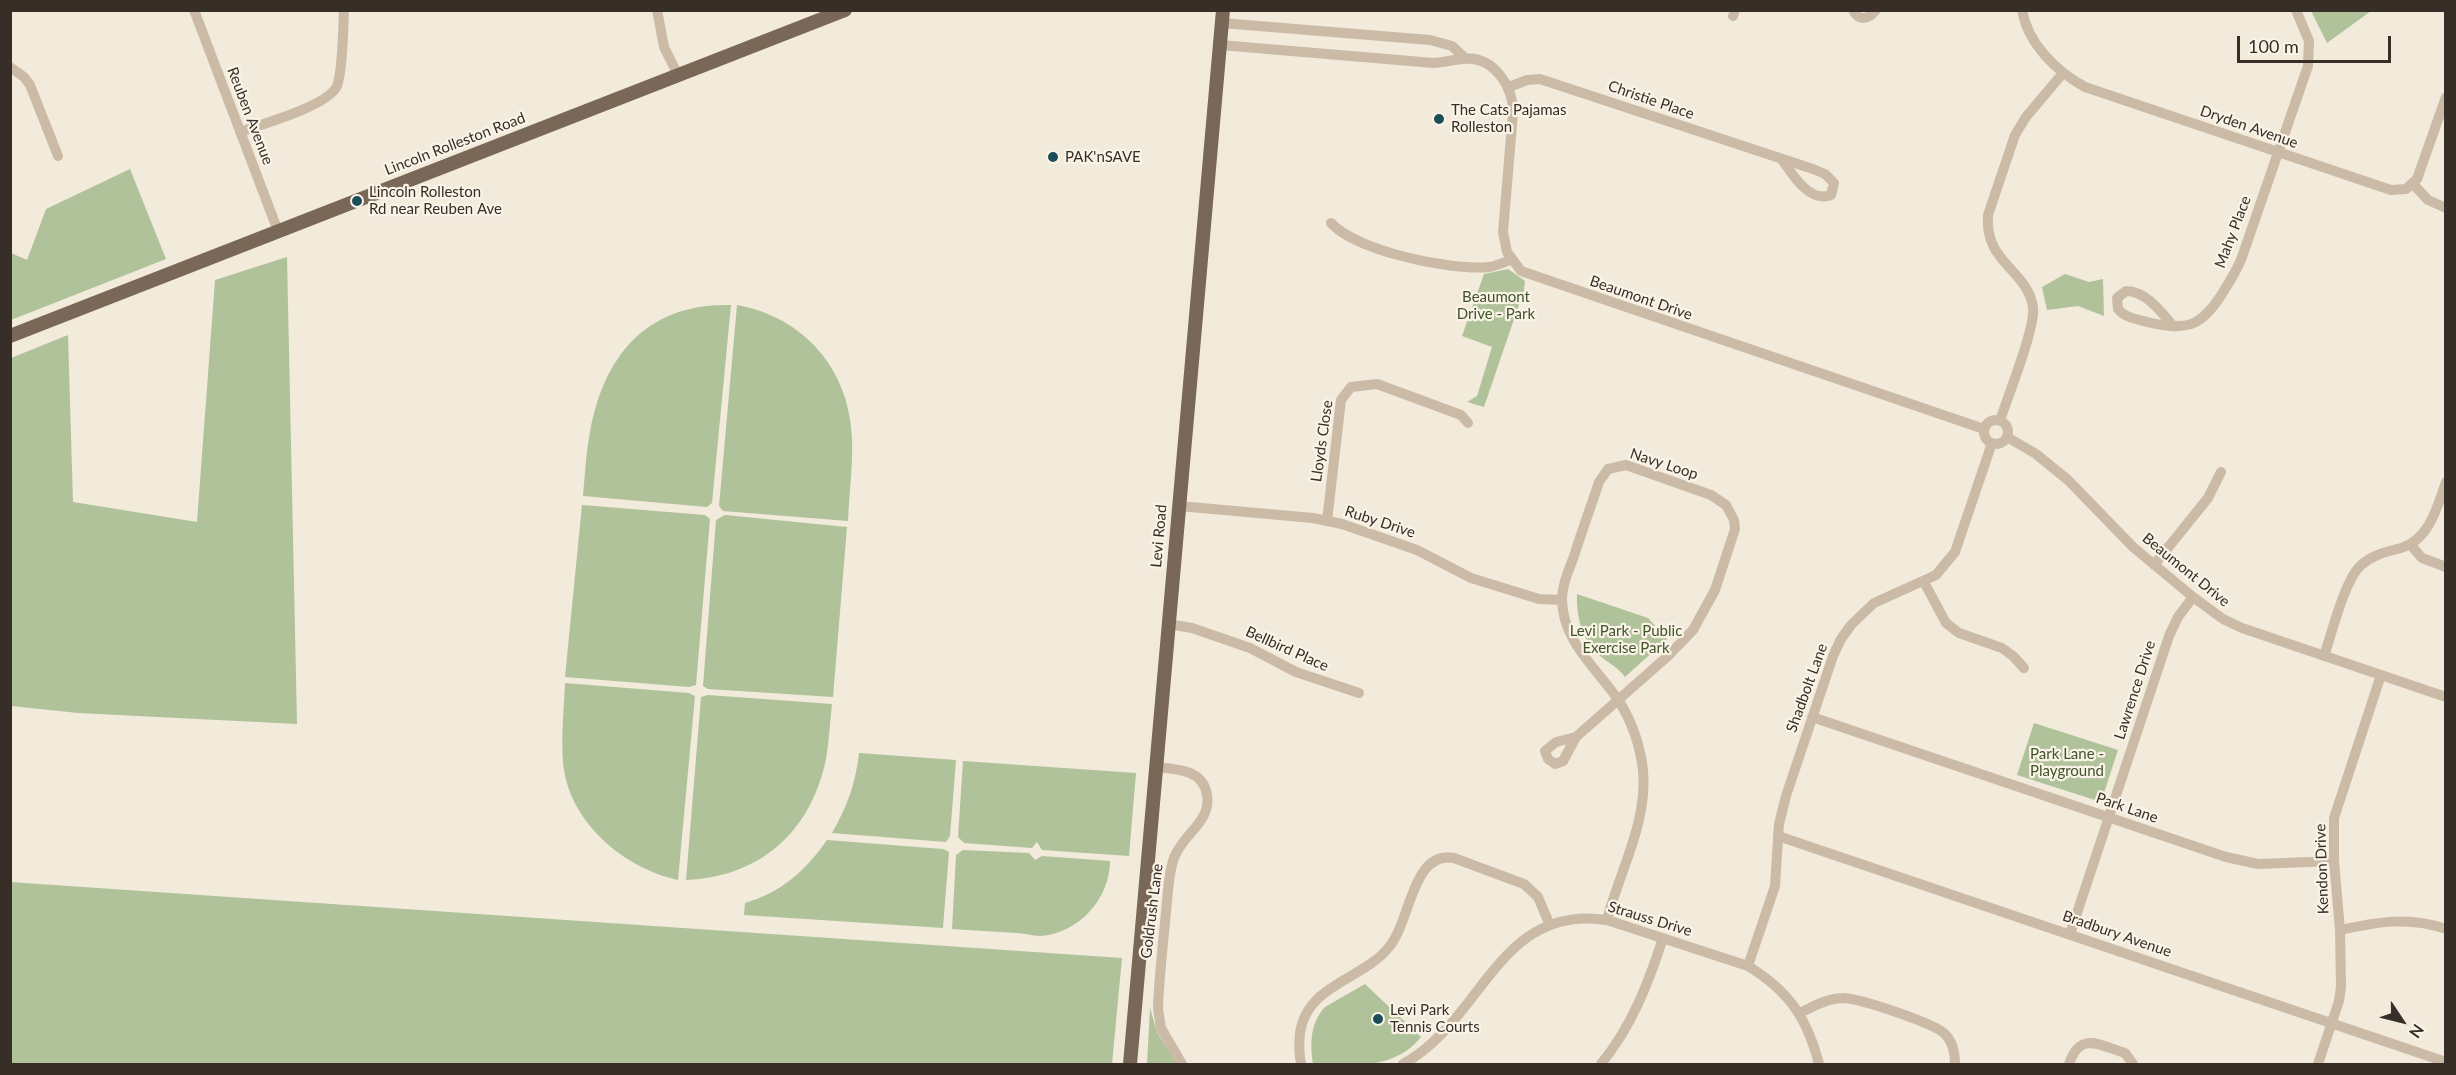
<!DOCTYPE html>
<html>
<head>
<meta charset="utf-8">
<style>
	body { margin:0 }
	#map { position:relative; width:2456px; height:1075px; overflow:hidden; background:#f2eadb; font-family:Lato,sans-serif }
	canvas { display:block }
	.frame { position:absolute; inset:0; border:12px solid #372e27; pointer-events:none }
	.north { position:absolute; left:2372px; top:991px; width:60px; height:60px; -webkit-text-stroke:4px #faf3e7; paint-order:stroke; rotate:125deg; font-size:16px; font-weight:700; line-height:24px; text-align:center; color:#372e27 }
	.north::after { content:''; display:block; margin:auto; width:21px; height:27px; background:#372e27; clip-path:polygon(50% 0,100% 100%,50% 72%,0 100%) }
	.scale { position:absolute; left:2237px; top:36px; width:154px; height:27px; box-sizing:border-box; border:3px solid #372e27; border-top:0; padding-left:8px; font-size:18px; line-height:21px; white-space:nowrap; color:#372e27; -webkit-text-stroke:4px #faf3e7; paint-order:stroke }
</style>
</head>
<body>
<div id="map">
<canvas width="2456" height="1075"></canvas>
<div class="frame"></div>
<div class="north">N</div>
<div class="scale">100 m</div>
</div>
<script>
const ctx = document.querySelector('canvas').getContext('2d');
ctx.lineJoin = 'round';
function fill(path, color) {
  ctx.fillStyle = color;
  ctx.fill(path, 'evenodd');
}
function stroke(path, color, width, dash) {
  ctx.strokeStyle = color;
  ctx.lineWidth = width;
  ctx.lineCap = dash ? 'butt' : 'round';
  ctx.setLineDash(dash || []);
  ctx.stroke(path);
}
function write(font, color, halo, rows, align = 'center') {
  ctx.font = font + ' Lato,sans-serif';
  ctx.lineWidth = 4.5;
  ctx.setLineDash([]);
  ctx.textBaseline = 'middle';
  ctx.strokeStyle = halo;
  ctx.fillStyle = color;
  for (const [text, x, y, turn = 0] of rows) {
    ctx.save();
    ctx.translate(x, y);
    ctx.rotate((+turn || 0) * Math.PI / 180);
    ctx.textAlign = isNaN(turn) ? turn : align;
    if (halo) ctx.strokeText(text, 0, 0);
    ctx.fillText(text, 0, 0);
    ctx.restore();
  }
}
fill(new Path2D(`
	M2311,11h60l-44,32z
	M130,169l36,90 -155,61v-67l16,7 19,-51z
	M287,257l10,467 -219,-11 -67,-7v-348l57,-23 5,167 124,20 18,-242z
	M1508,269l17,12 -1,9 -40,117 -17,-5 10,-6 15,-49 -30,-11 22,-62z
	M2065,274l24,8 14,-3 1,37 -26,-10 -31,4 -5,-23z
	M731,305l-19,198 -5,4 -124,-11c2,-21 3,-43 7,-64 14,-77 57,-129 141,-127z
	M737,305c67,12 113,65 115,134 1,27 -3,55 -4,82l-125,-10 -4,-5z
	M582,505l123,10 5,4 -14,166 -7,2 -124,-10z
	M725,515l122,12 -14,170 -125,-8 -5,-3 13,-166z
	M1577,594l71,24 19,21 -42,38c-7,-10 -17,-14 -26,-22 -17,-15 -23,-39 -22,-61z
	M565,683l124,10 6,3 -17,184c-54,-12 -110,-58 -115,-118 -2,-26 1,-53 2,-79z
	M708,695l124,9c-2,18 -3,37 -6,55 -15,73 -66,118 -140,121l15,-183z
	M2034,723l84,27 -17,52 -84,-27z
	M859,753l97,7 -6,76 -4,6 -114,-9c15,-26 24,-51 27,-80z
	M963,761l173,12 -7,83 -87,-6 -5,-8 -5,6 -68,-5 -6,-6z
	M827,840l116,9 6,3 -6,76 -199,-13 1,-12c37,-11 60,-32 82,-63z
	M963,850l66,3 6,7 7,-4 68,5c0,38 -32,73 -70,75 -7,0 -16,-3 -23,-3 -22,-1 -44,-3 -65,-4l4,-74z
	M10,882l1112,76 -10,106h-1101z
	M1365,984l56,53c-27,34 -70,28 -108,27 -3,-20 -3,-41 12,-57z
	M1150,1008l7,24 20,32h-30z`), '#b0c29a');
stroke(new Path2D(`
	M194,10l84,221
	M657,10l7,37 14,28
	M1853,10c6,12 16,9 23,0
	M2022,10c6,34 34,61 63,77l306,103 15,-1 11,-10 29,-82
	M1733,16l2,-6
	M1222,23l208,17 22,6 13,12
	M1220,45l214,18c10,-1 19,-3 29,-4 30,-4 51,28 50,54l-10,119 4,20 14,19 463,158
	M10,67l14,10 6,8 28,71
	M1509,87l18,-7 13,-1 273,90 12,5 9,9 -3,12c-21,8 -38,-19 -48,-34
	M240,132c22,-8 88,-26 97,-46 6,-16 6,-57 7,-76
	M2413,184l15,16 18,8
	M1331,223c26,28 120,48 158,44 7,-1 14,-4 21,-7
	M2173,326c-12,-14 -27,-35 -47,-35l-9,7 1,11c7,9 19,10 29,13 39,9 53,6 75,-28 7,-12 15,-23 20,-37l66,-191 1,-25 -13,-31
	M1984 432a12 12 0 1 1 24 0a12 12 0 1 1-24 0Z
	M2000,421c7,-23 36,-94 33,-114 -6,-38 -49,-44 -45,-92l27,-80 11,-18 37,-44
	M2007,437l29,17 32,26 65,67 60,50 30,22 19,9 204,69
	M1179,506l134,12 29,6 75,26 54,28 68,21 23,1
	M1327,521l14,-121 10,-13 26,-3 84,31 7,8
	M2410,544l12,14 24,9
	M2154,565l54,-67 13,-26
	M1924,582l22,41 13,10 43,15 11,8 11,12
	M1168,624l24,4 58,20 46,24 63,21
	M2324,656c8,-23 20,-74 36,-90 13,-12 26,-14 41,-18 29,-9 36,-41 45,-66
	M1812,717l414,140 32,7 76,-3
	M1576,737l-20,5 -11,9 3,8 7,5 8,-3 13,-24 92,-81 25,-26 22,-40 20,-61 -1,-9 -8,-15 -15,-10 -85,-30 -18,4 -9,13c-8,24 -17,49 -25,74 -5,14 -12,28 -12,44 1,43 35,68 57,101 13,21 21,44 24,69 5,52 -23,100 -36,150
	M1155,767c21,2 48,2 52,28 5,26 -25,40 -33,63 -6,17 -6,36 -8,54 -3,33 -7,65 -8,97l3,19 21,36
	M1778,836l668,226
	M2340,930c37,-8 69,-14 106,-1
	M2070,934l99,-298 9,-19 15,-20
	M1748,966l27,-80 4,-62 7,-28 47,-140 8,-17 10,-14 23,-22 62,-28 19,-23 37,-109
	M1800,1013c14,-7 28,-15 44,-15 17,1 90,25 101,36 8,8 10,19 10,30
	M1301,1064c-2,-10 -2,-21 -1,-31 7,-49 63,-53 89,-86 22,-26 23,-97 65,-89l70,26 14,13 11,26
	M1403,1064c80,-43 95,-161 204,-144l141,46c41,25 59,52 71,98
	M1601,1064c31,-38 47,-80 62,-126
	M2069,1064c11,-33 30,-19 56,-11l8,11
	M2318,1064l21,-63 2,-14 -1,-57 -6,-69v-43l47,-143`), '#cbbba6', 10);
stroke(new Path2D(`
	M10,336l835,-326
	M1130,1064l93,-1054`), '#796758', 14);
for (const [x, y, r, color] of [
	[1439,119,6,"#1c4e59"],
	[1053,157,6,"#1c4e59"],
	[357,201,6,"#1c4e59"],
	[1378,1019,6,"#1c4e59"]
]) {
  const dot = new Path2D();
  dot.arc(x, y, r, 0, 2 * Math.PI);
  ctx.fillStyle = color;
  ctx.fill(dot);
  stroke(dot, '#faf3e7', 2);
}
write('15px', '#372e27', '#faf3e7', [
	["Christie Place",1651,100,19],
	["Reuben Avenue",250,116,69],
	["Dryden Avenue",2249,127,19],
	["Lincoln Rolleston Road",455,144,-21],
	["Mahy Place",2233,232,-69],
	["Beaumont Drive",1641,298,19],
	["Lloyds Close",1322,441,-82],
	["Navy Loop",1664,464,18],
	["Ruby Drive",1380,522,18],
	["Levi Road",1159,536,-85],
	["Beaumont Drive",2186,570,39],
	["Bellbird Place",1287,649,24],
	["Shadbolt Lane",1807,688,-70],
	["Lawrence Drive",2135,690,-72],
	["Park Lane",2127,808,19],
	["Kendon Drive",2322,869,-92],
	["Goldrush Lane",1152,911,-83],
	["Strauss Drive",1650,919,17],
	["Bradbury Avenue",2117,934,19]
]);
write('15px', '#372e27', '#faf3e7', [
	["The Cats Pajamas",1451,110],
	["Rolleston",1451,127],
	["PAK'nSAVE",1065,157],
	["Lincoln Rolleston",369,192],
	["Rd near Reuben Ave",369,209],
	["Levi Park",1390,1010],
	["Tennis Courts",1390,1027]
], 'left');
write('15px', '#41552b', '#faf3e7', [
	["Beaumont",1496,297],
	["Drive - Park",1496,314],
	["Levi Park - Public",1626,631],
	["Exercise Park",1626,648],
	["Park Lane -",2067,754],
	["Playground",2067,771]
]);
</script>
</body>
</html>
